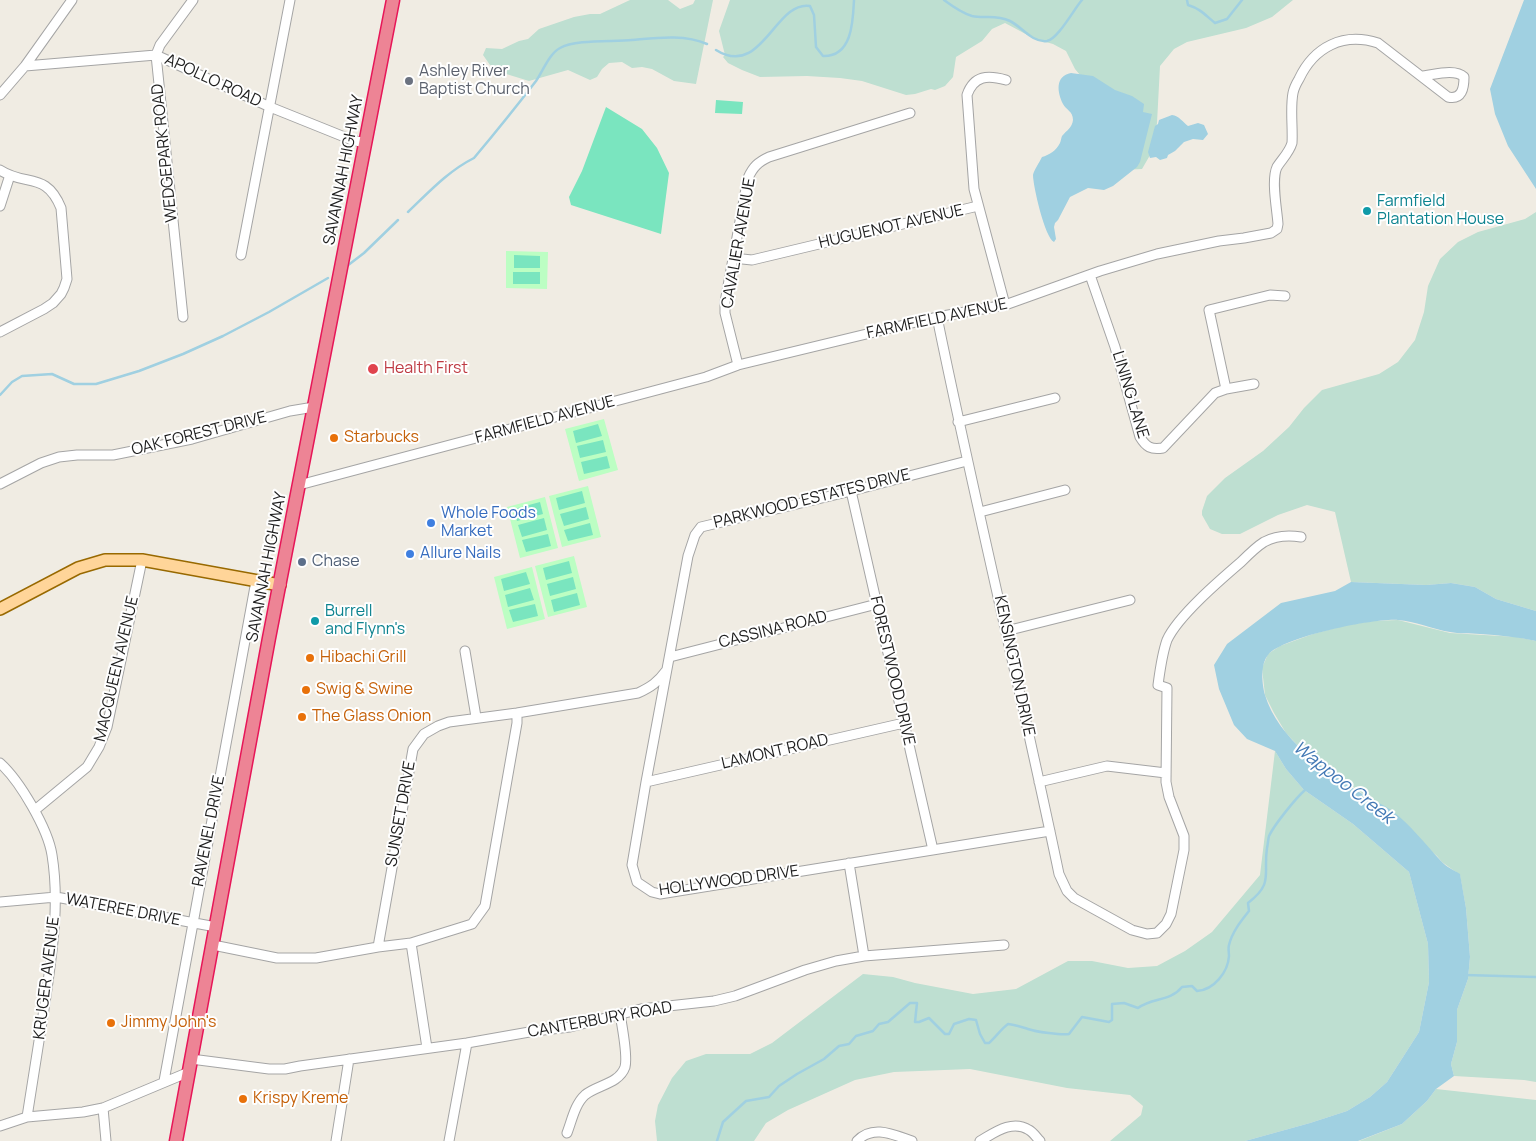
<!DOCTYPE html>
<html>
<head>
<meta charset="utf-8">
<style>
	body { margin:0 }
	canvas { display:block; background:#f0ece3 }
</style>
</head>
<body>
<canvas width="1536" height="1141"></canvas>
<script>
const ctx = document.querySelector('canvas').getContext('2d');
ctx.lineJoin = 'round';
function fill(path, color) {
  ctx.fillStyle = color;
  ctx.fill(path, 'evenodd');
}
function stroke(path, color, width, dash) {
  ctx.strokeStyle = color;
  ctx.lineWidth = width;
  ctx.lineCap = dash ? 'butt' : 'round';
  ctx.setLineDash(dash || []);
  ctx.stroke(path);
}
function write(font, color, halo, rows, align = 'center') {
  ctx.font = font + ' Manrope,sans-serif';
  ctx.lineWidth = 4;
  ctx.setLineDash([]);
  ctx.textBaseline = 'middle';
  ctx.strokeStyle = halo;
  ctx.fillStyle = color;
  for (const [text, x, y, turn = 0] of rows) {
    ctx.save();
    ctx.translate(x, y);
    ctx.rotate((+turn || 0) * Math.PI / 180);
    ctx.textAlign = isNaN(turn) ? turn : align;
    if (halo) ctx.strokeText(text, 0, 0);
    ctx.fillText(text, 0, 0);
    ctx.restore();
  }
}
fill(new Path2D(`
	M630,0h38l12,9 13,-5 2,-4h18l-17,84 -22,-3 -22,-12 -10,-2 -10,1 -10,-6 -13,1 -7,6 -5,8 -7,3 -22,-10 -39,11 -26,-8 -13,-8 -7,-10 3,-7 16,1 17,-8 9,-2 11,-10 35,-12 16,-3h10z
	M730,0h563l-21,17 -26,11 -59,14 -13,7 -14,17 -3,57 -4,27 -11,19 -21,1 -31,-83 -15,-18 -9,-18 -13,-7 -18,-5 -30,-16 -13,6 -10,12 -26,16 -3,20 -8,9 -10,4 -4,-1 -16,5 -9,1 -44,-14 -22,-3 -33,-2 -47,1 -18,-7 -14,-7 -5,-6 2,-2 -6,-24z
	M1536,212v399l-40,-12 -21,-12 -24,-4 -25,2 -75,-3 -16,-70 -28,-7 -29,10 -38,19h-18l-12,-5 -8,-14v-4l5,-15 18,-18 38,-27 26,-24 15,-19 18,-18 57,-16 19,-12 17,-22 9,-28 4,-26 12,-27 18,-17 20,-10 47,-13z
	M1398,620l52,13 67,4 19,4v441l-12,-2 -70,-4 -3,-12 6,-22v-32l11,-31 2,-22 -4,-49 -6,-33 -18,-13 -5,-6 -71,-60 -64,-46 -16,-17 -12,-20 -9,-18 -3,-27 6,-14 12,-8 33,-12 30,-8 28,-5z
	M1275,751l11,18 18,21 49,34 56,48 19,72 1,38 -10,50 -32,50 -17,15 -23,14 -37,12 -65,18h-135l31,-26 2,-9 -13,-11 -63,-7 -97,-19 -76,3 -39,8 -67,30 -22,13 -12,18h-97l-2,-20 3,-16 14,-27 14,-17 20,-7h44l22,-11 91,-69 30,3 22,6 58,11 43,-5 52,-28h24l36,7 29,-2 28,-15 27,-19 48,-57z
	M1436,1089l100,11v41h-177l43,-17 25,-23z`), '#bedfd1');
fill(new Path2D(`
	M506,251l42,1 -1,37 -41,-1z
	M604,419l14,51 -39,11 -14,-52z
	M588,486l13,51 -39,10 -13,-51z
	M545,497l13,51 -38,10 -13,-51z
	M574,556l13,51 -39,10 -13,-51z
	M532,567l13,52 -38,10 -13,-52z`), '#bcfec3');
fill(new Path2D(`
	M716,100l27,2 -1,12 -27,-1z
	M606,107l36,22 15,19 12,25 -8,61 -90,-29 -2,-8 13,-26z
	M514,255l26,1v12h-26z
	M513,272h27v12h-27z
	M598,424l4,12 -26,7 -3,-12z
	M603,440l3,12 -26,6 -3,-12z
	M607,456l3,12 -26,6 -3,-12z
	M582,491l3,12 -26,7 -3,-12z
	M540,502l3,12 -26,7 -3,-12z
	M586,507l3,12 -25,7 -4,-12z
	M544,518l3,12 -25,7 -4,-12z
	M590,523l3,12 -25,6 -4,-11z
	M548,534l3,12 -25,6 -4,-12z
	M569,561l3,12 -26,7 -3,-12z
	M526,572l4,12 -26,7 -3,-12z
	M573,577l3,12 -26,7 -3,-12z
	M530,588l4,12 -26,7 -3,-12z
	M577,593l3,12 -26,7 -3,-12z
	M535,604l3,12 -25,6 -4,-12z`), '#7ae5bf');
fill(new Path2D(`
	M1524,0h12v189l-28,-43 -13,-32 -5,-25z
	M1071,73l22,3 22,14 17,6 12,8 -1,8 9,2 -12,48 -3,5 -24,19 -9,4 -16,-2 -18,9 -12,23 -3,3 -1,4 2,12 -2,3c-9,-4 -21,-56 -21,-67 1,-5 6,-12 9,-18 7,-2 14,-6 18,-14 1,-2 1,-5 2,-7 5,-6 10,-8 11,-16 0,-9 -7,-10 -10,-16 -6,-12 -8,-28 8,-31z
	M1172,115c7,1 11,7 16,11l10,-3 6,2 4,9 -5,6 -10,-1 -9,3 -9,9 -7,4 -1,3 -7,2 -4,-3 -6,1 -2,-6 7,-26 3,-2 1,-4z
	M1351,582l75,3 25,-2 24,4 21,12 40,12v30c-19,-4 -37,-6 -56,-7 -10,-1 -21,0 -30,-2 -18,-3 -35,-11 -52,-12 -23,-2 -116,17 -130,35 -8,10 -6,28 -3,40 13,44 62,77 99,100 9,6 19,9 27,15 19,14 34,34 50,51 5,6 13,9 19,13l6,34 4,49 -2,22 -11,31v32l-6,22 3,12 -18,13 -9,12 -25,23 -44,17h-113l65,-18 37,-12 23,-14 17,-15 32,-50 10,-50 -1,-38 -19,-72 -56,-48 -49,-34 -18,-21 -11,-18 -28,-12 -13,-14 -15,-36 -5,-24 13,-21 54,-41 54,-12z`), '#a0d0e1');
stroke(new Path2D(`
	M944,0c8,6 18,13 28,16 13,3 23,-2 38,5 11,5 22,22 37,20 11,-2 27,-32 35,-41
	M1187,0l1,5c13,4 17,10 27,18l12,-4 15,-19
	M716,50c46,29 59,-50 94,-44l4,9 2,32 7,9c29,1 30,-34 31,-56
	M408,212c20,-19 40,-41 66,-54 21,-25 42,-51 62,-77 7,-10 13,-27 24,-33 15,-9 53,-6 72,-8 24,-2 52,-6 75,4
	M347,266l17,-13 34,-33
	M0,395l12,-13 10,-6 30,-2 22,10h22l43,-13 44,-17 40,-18 46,-24 59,-34
	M1465,975l71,2
	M717,1141l6,-19 23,-21 23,-4 10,-11 18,-12 27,-15 15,-13 10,-2 7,-8 17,-5 6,-7 9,-2 22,-19h7l-2,19h4l10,-4 16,16h4l5,-10 15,-5 7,1 4,14 5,9h4c7,-6 12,-14 19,-19 8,1 13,3 20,5 8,3 33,6 41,5l13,-17 27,5 3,-2v-16l12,-1 14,5c15,-11 32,-6 44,-21l10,-1 5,5c17,-1 31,-19 32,-35 0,-3 -1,-8 0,-11 3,-13 12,-24 20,-34l-1,-8c26,-20 15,-28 19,-55 1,-4 1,-8 2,-12 5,-11 27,-38 36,-46`), '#a0d0e1', 2.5);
const minor = new Path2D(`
	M25,66l131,-11 114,52 82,33 13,3
	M0,95l25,-29 47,-66
	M0,170c26,17 46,1 61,38l6,71 -3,9 -3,6 -8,9 -9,6 -44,23
	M0,206l10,-31
	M241,255l49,-255
	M733,258l19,2 226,-54
	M1090,275l25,72 25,90c6,10 11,13 23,11l52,-55 11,-4 28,-5
	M1005,305l-31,-116 -7,-94c7,-20 21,-20 39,-15
	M183,317l-27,-262 4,-10 33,-45
	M937,317c38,186 83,370 122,557l8,17 7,7 58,32 15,4 10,-1 9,-9 5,-10 13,-64v-14l-15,-39 -3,-15 1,-94 -9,-3c2,-15 4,-31 9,-45 11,-24 53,-60 74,-78 7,-7 15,-15 23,-20 11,-6 25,-7 37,-5
	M738,365l-13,-52v-11l23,-124c5,-11 10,-16 21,-21l141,-44
	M1226,389l-17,-79 61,-15 15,1
	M958,422l97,-24
	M967,461l-116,30 -150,36 -6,8 -7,21 -42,226 -14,83 5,17 15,10 8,2 390,-63
	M0,484l41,-21 18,-6 18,-2h36l79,-16 98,-28 24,-4
	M299,485l407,-108 32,-12 199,-48 68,-12 95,-34 57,-17 62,-13 25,-3 27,-5 6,-4 1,-5c-1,-15 -7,-44 -1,-57 5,-8 12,-14 15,-24 1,-15 -2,-35 1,-50 1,-5 3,-9 6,-14 15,-32 44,-47 79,-36l70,54c14,3 16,-9 16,-20 -9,-9 -31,-2 -43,-1
	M851,491l82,359
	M980,512l85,-22
	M1006,631l124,-31
	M465,651l11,66
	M670,657l207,-53
	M0,763c20,18 48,66 52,92 8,50 0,99 -7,148 -6,38 -12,76 -18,114
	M646,782l258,-59
	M1039,782l68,-16 59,7
	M35,810l52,-43 12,-20 8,-20 35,-167
	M849,863l15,93
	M0,902l56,-5 160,30
	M411,943l16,105
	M213,945l64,13h39l62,-11 33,-4 61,-19 13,-18 32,-183v-10
	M378,947l35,-198 11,-15 14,-8 11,-4 68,-9 121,-20c13,-6 20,-11 28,-22
	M191,1059l78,10h16l15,-3 167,-23 68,-12 35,-4 71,-18 73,-8 21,-5 70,-26 31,-9 28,-5 140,-11
	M164,1081l92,-500
	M103,1108l3,33
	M0,1126l27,-9 56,-5 20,-4 86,-36
	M567,1133c5,-13 8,-29 18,-38 12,-10 34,-11 40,-28 3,-11 -3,-41 -5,-53
	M336,1141l13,-82
	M449,1141l18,-98
	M857,1141c16,-17 37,-6 55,0
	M980,1141c14,-8 32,-22 49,-11 4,2 8,8 11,11`);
const major = new Path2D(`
	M0,609l78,-41 27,-8h37l138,25`);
const highway = new Path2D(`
	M176,1141l93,-503 124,-638`);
stroke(minor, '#a5a5a5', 11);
stroke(major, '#986900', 14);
stroke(highway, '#e71658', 15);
stroke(minor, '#fff', 9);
stroke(major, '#ffd599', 11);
stroke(highway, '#ed8495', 12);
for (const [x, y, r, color] of [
	[409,81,5,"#6b7280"],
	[1367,211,5,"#0f9aa8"],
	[373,369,6,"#e0444e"],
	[334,438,5,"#e8710a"],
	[431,523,5,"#3f7fe0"],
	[410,554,5,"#3f7fe0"],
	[302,562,5,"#5c6f8a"],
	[315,621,5,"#0f9aa8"],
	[310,658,5,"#e8710a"],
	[306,690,5,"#e8710a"],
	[302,717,5,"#e8710a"],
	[111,1023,5,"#e8710a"],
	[243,1099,5,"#e8710a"]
]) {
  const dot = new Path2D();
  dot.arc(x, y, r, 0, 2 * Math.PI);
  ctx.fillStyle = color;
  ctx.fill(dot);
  stroke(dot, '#fff', 2);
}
write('16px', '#5b616d', '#fff', [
	["Ashley River",419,72],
	["Baptist Church",419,90]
], 'left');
write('16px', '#1e1e1e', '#fff', [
	["APOLLO ROAD",213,81,25],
	["WEDGEPARK ROAD",165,153,-96],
	["SAVANNAH HIGHWAY",344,170,-79],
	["HUGUENOT AVENUE",891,227,-13],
	["CAVALIER AVENUE",739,243,-80],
	["FARMFIELD AVENUE",937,319,-12],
	["LINING LANE",1130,395,73],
	["FARMFIELD AVENUE",545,420,-15],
	["OAK FOREST DRIVE",199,434,-14],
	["PARKWOOD ESTATES DRIVE",812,499,-14],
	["SAVANNAH HIGHWAY",267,567,-79],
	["CASSINA ROAD",773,630,-14],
	["KENSINGTON DRIVE",1014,666,78],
	["MACQUEEN AVENUE",117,669,-77],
	["FORESTWOOD DRIVE",892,671,77],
	["LAMONT ROAD",775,752,-13],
	["SUNSET DRIVE",401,814,-80],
	["RAVENEL DRIVE",209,831,-79],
	["HOLLYWOOD DRIVE",729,881,-8],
	["WATEREE DRIVE",123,910,11],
	["KRUGER AVENUE",47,978,-83],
	["CANTERBURY ROAD",600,1020,-10]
]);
write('16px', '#0d838f', '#fff', [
	["Farmfield",1377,202],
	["Plantation House",1377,220],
	["Burrell",325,612],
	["and Flynn's",325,630]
], 'left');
write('16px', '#be3a42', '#fff', [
	["Health First",384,369]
], 'left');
write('16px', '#c56008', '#fff', [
	["Starbucks",344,438],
	["Hibachi Grill",320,658],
	["Swig & Swine",316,690],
	["The Glass Onion",312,717],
	["Jimmy John's",121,1023],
	["Krispy Kreme",253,1099]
], 'left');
write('16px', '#366cbe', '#fff', [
	["Whole Foods",441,514],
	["Market",441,532],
	["Allure Nails",420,554]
], 'left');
write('16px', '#4e5e75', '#fff', [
	["Chase",312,562]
], 'left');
write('italic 18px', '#4379b5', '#fff', [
	["Wappoo Creek",1343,783,38]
]);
</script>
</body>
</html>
